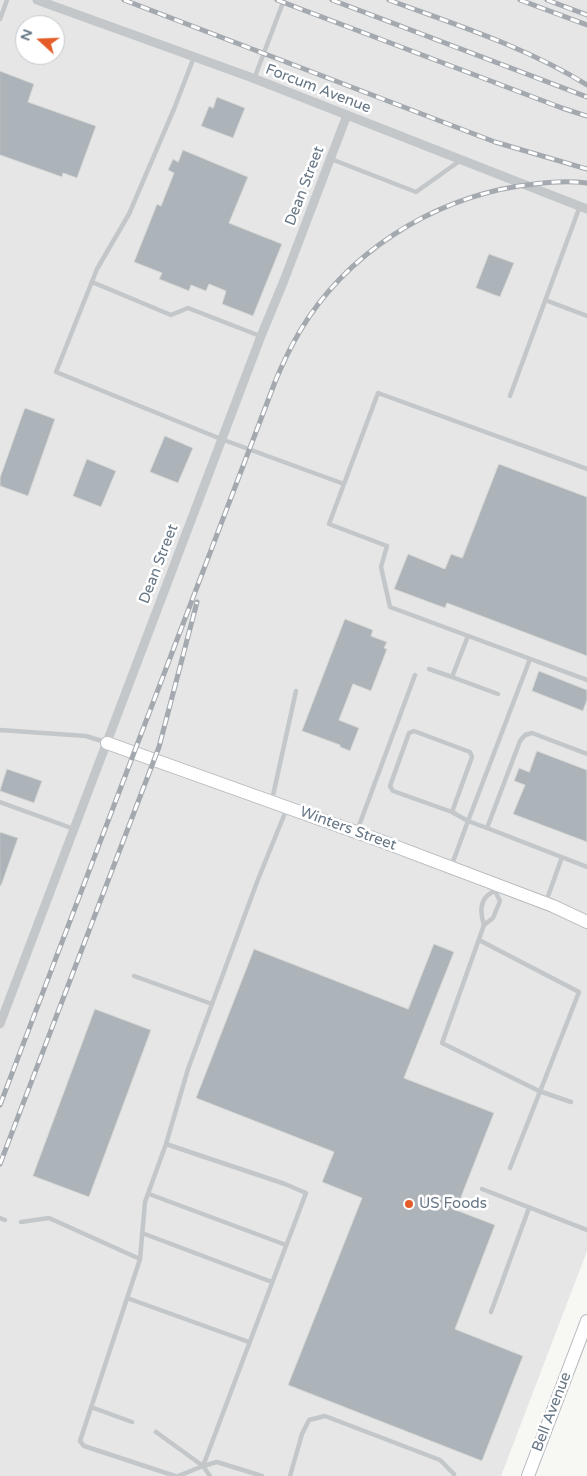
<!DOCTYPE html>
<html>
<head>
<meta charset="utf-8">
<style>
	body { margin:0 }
	#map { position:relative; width:587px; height:1476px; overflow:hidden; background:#f7f7f4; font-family:"Varela Round",sans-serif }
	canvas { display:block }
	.north { position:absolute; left:15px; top:15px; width:50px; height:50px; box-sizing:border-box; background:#fff; border:1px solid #c2c8ce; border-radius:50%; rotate:290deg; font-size:14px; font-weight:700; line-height:20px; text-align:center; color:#667685 }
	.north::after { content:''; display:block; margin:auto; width:18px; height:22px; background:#e45c27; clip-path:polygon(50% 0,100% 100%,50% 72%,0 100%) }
</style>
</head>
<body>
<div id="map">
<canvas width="587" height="1476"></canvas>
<div class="north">N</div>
</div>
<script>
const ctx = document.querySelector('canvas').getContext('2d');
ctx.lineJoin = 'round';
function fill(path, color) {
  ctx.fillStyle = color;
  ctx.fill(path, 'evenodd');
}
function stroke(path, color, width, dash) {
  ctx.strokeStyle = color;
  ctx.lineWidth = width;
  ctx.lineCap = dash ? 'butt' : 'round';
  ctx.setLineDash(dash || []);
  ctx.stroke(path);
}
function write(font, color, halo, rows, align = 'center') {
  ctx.font = font + ' "Varela Round",sans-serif';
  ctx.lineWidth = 5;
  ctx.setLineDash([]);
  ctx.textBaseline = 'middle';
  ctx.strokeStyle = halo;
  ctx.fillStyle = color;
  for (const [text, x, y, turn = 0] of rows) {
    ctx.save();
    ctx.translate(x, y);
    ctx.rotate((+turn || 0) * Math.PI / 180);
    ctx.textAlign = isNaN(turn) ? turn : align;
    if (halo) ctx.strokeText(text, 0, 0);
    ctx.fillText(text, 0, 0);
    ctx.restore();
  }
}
fill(new Path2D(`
	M0,0h587v1251l-86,225h-501zM25,25h30v30h-30z`), '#e5e6e5');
const building = new Path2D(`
	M0,71l34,13 -6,18 68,24 -19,52 -14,-5 -1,4 -62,-22z
	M217,97l28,11 -12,30 -32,-12 8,-20 4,2z
	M183,150l65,27 -19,46 53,21 -29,72 -31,-12 4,-13 -17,-7 -3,7 -15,-6 -2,6 -30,-12 3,-6 -28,-11 23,-58 4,2 13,-33 -6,-3 5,-11 5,3z
	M489,254l25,9 -14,34 -24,-9z
	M25,408l30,11 -27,77 -28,-10v-8z
	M165,436l28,12 -15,35 -28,-11z
	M87,459l29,12 -15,36 -28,-11z
	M499,464l88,33v159l-140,-53 -2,5 -51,-19 14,-35 37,15 6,-15 11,4z
	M345,619l28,11 -2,6 16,6 -3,6 3,1 -16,42 -18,-7 -14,36 20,8 -9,23 -10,-4v-2l-38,-14z
	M539,671l48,19v10l-4,11 -51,-20z
	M537,751l50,19v72l-74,-28 12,-29 -11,-4 5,-13 10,4z
	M7,769l35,12 -8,22 -34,-12z
	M0,832l18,6 -17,48 -1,-1z
	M434,944l20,8 -50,126 90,35 -38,97 39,15 -40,104 68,27 -41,105 -194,-76 74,-187 -40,-16 12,-30 -138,-54 58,-149 154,60z
	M95,1009l56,21 -62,167 -56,-21z`);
fill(building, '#acb3b9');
stroke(building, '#d9d9d6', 1);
const secondary = new Path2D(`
	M107,743l274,98 172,65 34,16
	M528,1476l59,-155`);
stroke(secondary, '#b5babf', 14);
stroke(new Path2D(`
	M0,19l7,-19
	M194,57l-20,52 -45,105 -32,55 -41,103 165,67 123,45
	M254,79l30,-79
	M331,159l85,33 45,-32
	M92,282l79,33 17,-7 72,28
	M545,300l42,16
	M510,396l70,-190
	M587,469l-209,-76 -49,131 58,22 -6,21 9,40 197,73
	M468,636l-16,41 46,17
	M429,669l23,8
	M0,730l86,6 19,6
	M587,754l-55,-21 -7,2 -5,6 -33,87 100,39
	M272,800l24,-109
	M0,802l74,27
	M452,812l20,-55 -2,-5 -56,-21 -5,2 -19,53 3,5 59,21 16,9 62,-162
	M357,831l58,-156
	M451,867l17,-46 19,7
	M497,887c-3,5 -5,5 -9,8 -9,8 -7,21 -4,30l-42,118 97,48 32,11
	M546,902l16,-45
	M484,925l9,-7 7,-17 -5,-10
	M479,940l100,52 -69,176
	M134,976l78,28 45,-122 30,-74
	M166,1144l22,-75 24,-65
	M482,1189l105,41
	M149,1194l137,51
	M0,1218l5,2
	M21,1222l28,-4 91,41
	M142,1233l130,49
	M127,1298l122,44
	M491,1312l38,-104
	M91,1407l41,15
	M156,1432l47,34
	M175,1476l-91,-30 -4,-5 60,-182 5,-57 21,-58 119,40 21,9 -103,273 -25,10
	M210,1476l-7,-10 14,-4 45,14
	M290,1476l12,-42 7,-14 16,-4 115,44 14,14v2`), '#c3c7ca', 4.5);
stroke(new Path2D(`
	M37,0l213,77 337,132
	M0,1024l261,-688 22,-53 64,-168`), '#c3c7ca', 9);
stroke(secondary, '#fff', 12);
const rail = new Path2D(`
	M124,0l371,142 92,27
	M277,0l285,108 25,8
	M332,0l255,97
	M389,0c67,25 137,47 198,85
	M520,0l67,25
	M547,0l40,15
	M0,1105l275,-723c7,-17 15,-34 25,-51 46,-77 130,-131 219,-145 22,-3 45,-6 68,-3
	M0,1164l159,-417 38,-145`);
stroke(rail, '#a3a9af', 5);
stroke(rail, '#fff', 3, [9]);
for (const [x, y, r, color] of [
	[409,1204,5,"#e45c27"]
]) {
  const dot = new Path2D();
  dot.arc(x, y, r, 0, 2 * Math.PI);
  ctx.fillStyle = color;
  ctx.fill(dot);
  stroke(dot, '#fff', 2);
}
write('15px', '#667685', '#fff', [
	["Forcum Avenue",318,89,21],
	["Dean Street",305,186,-69],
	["Dean Street",159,564,-69],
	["Winters Street",348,829,20],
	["Bell Avenue",552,1412,-69]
]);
write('15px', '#667685', '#fff', [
	["US Foods",419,1204]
], 'left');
</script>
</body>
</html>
